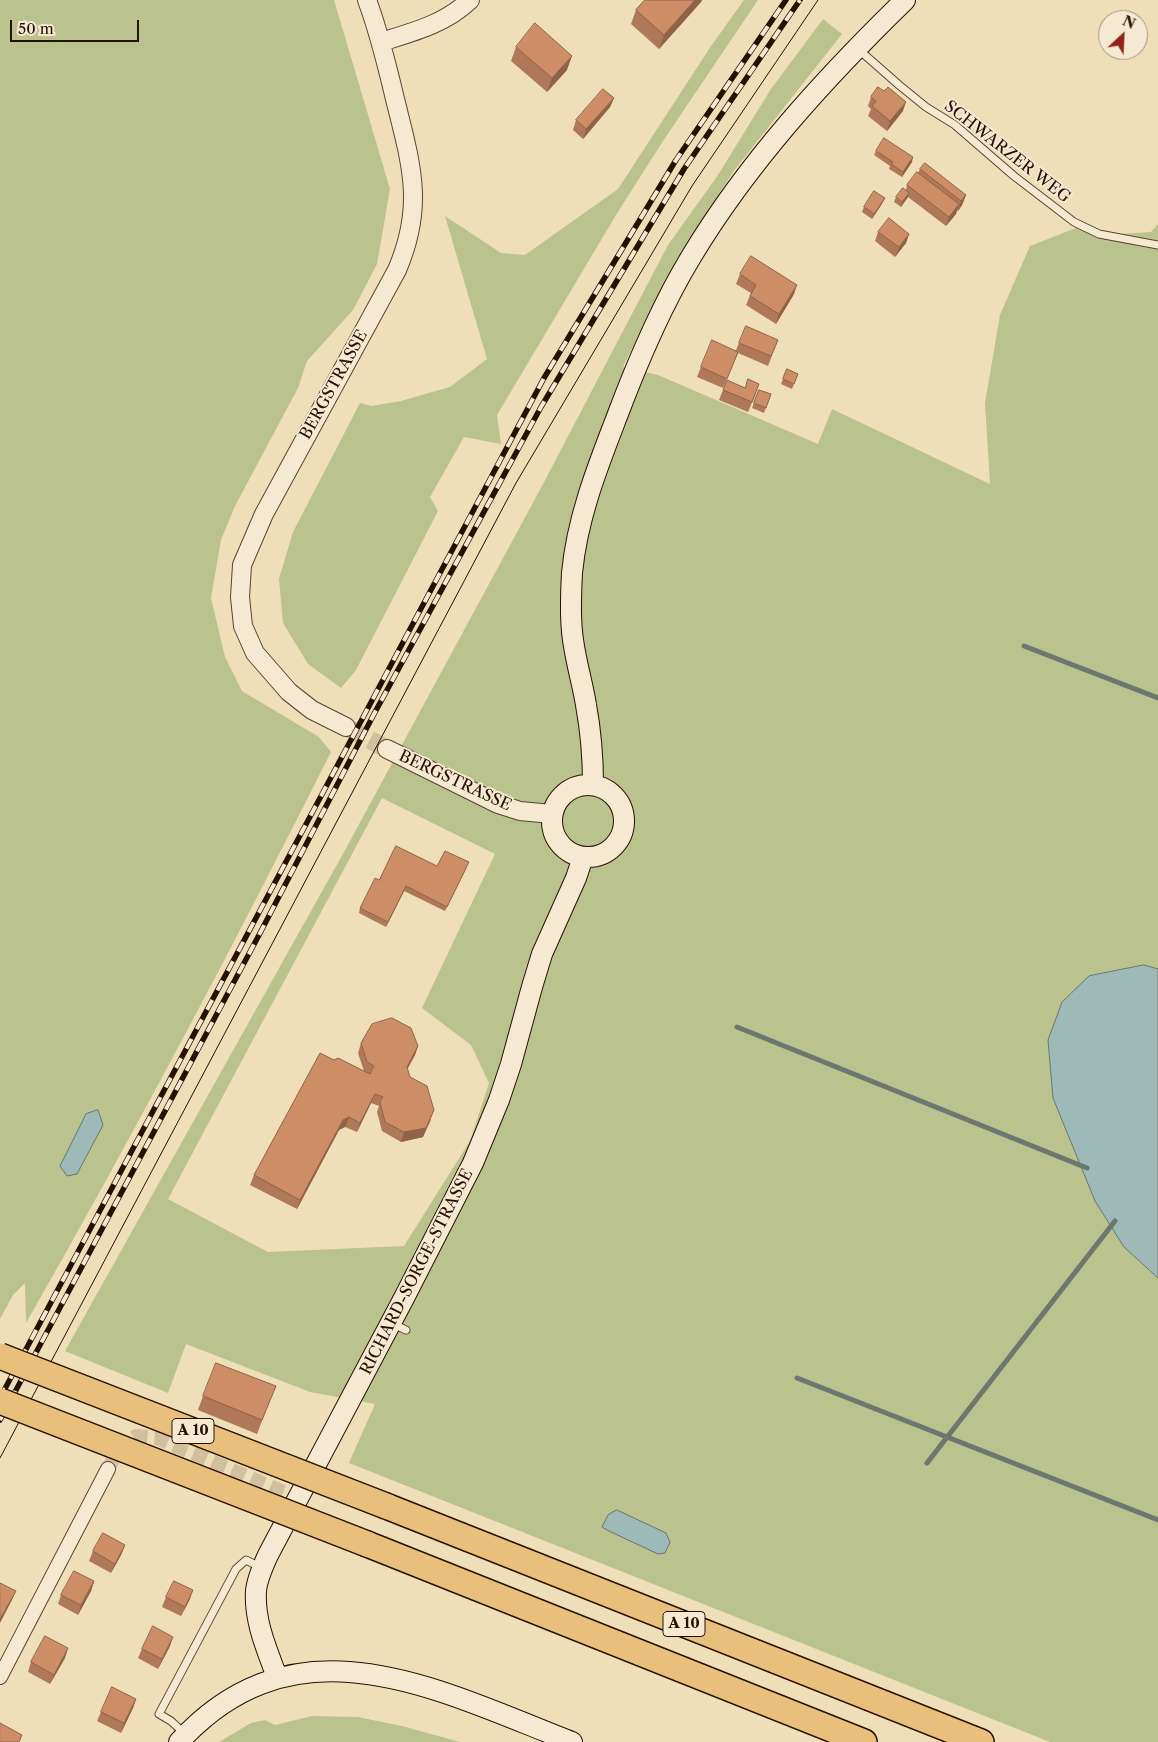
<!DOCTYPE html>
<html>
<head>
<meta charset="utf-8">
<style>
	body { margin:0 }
	#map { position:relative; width:1158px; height:1742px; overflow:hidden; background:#efdfb8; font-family:"Libre Caslon Text",serif }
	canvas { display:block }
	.north { position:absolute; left:1098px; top:10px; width:50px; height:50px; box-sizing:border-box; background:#f5ead1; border:1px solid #a2937e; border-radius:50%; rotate:25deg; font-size:14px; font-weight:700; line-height:20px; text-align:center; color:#261002 }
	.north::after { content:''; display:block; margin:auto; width:18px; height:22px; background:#8f2418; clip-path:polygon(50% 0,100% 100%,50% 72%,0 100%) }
	.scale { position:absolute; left:10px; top:20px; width:129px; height:22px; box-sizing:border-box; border:2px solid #261002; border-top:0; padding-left:6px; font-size:15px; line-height:18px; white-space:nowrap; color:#261002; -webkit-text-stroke:4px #f5ead1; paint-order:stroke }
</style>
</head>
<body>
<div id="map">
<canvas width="1158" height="1742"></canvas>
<div class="north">N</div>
<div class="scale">50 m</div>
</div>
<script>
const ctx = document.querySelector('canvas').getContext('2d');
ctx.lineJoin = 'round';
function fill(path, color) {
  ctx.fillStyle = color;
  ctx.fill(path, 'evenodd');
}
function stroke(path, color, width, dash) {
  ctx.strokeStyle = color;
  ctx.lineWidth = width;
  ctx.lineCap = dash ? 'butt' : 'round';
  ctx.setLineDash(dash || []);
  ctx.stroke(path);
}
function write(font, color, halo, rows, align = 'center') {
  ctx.font = font + ' "Libre Caslon Text",serif';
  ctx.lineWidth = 4;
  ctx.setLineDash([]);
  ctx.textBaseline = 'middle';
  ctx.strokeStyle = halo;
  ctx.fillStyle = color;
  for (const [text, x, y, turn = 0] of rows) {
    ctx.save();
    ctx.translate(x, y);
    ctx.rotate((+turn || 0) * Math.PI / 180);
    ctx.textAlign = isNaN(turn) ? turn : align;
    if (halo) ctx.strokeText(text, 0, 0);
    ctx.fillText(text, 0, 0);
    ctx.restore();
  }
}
fill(new Path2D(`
	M0,0h334l56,189 -13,75 -24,46 -46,51 -9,27 -63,118 -14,34 -10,58 14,59 17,34 77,46 12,15c-97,193 -198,384 -305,571l-1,-40 -12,12 -13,24z
	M744,0h14l-95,141 -47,74 -119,200 4,29 -37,-7 -34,60 8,14 -82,159 -15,18 -33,-24 -25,-41 -4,-44 14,-47 67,-129 11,3 30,-5 49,-14 37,-28 -42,-143 56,37 24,2 93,-66 93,-143z
	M823,19l19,15 -109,138 -67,108 -43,87 35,8 160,69 14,-35 158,75 -5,-81 15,-88 30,-69 51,-20 39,8 31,-2 7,-8v745l-14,-4 -91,133 17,40 54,109 34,31v464h-108l-701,-279 26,-59 -65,-12 -124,-48 -18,49 -103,-42 279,-499 198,-366 126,-241 50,-70 53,-86zM382,798l113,56 -73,154 49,37 18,38 -19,58 -66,105 -136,6 -100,-53z
	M312,1716l46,1 44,9 58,16h-241l32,-19 14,-3 10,5z`), '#bac28e');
const water = new Path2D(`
	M1144,965l14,4v309l-34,-31 -29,-46 -42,-103 -5,-58 14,-38 27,-26z
	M98,1110l5,15 -26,49 -10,2 -7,-10 26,-52z
	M617,1510l49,23 4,9 -5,11 -7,1 -49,-23 -7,-4 6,-12z`);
fill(water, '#9dbab8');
stroke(water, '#6d766f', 1);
stroke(new Path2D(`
	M1024,646l134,52
	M737,1027l350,141
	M797,1378l361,142
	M927,1463l188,-242`), '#6d766f', 5);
stroke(new Path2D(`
	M108,1469l12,-22 16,-11 21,2 141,60`), '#d1c09d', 14, [14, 7]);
stroke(new Path2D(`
	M346,727l41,22`), '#d1c09d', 18, [18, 9]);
const service = new Path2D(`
	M858,49l41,36 27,22 29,18 59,51 60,46 25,12 59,11
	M393,1324l13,6
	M186,1735l-15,-14 -12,-7 77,-145 10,-9 14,7`);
const minor = new Path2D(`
	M0,1677l108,-208`);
const tertiary = new Path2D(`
	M381,42c32,-10 64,-18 89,-42
	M346,727l-34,-17 -23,-18 -34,-39 -12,-27 -3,-29 2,-32 22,-51 133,-244c28,-65 14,-106 -2,-171 -8,-34 -16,-67 -28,-99
	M387,749l111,55 22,7 32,3`);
const secondary = new Path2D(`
	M552 821a36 36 0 1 1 72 0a36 36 0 1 1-72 0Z
	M593,785c0,-27 -2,-53 -7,-80 -4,-25 -12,-49 -14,-74 -2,-19 -1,-39 0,-58 5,-54 25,-105 44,-154 21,-56 44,-111 75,-162 57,-95 135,-180 214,-257
	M277,1677c-10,-27 -23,-56 -21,-86 1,-12 7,-25 12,-36l136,-257 69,-135 26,-63 12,-36 21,-77 10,-33 34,-76 7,-21
	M179,1742c118,-129 259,-52 393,0`);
const motorway = new Path2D(`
	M386,1506l595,236
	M367,1544l497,198`);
stroke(service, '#584430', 9);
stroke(minor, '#584430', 16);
stroke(tertiary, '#584430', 20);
stroke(secondary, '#261002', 22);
stroke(motorway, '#261002', 28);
stroke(service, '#f5ead1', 7);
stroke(minor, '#f5ead1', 14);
stroke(tertiary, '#f5ead1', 18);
stroke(secondary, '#f5ead1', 20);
stroke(motorway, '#e8c07c', 25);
stroke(new Path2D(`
	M0,1458l516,-975 176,-297 126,-186`), '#261002', 1);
const rail = new Path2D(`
	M0,1398l544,-1020 132,-218 110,-160
	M0,1420l259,-485 115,-221 167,-307 143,-238 116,-169`);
stroke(rail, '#261002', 5.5);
stroke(rail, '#f5ead1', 4, [11]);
const motorwayBridge = new Path2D(`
	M0,1356l386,150
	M0,1401l367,143`);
stroke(motorwayBridge, '#261002', 28, []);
stroke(motorwayBridge, '#e8c07c', 25);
fill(new Path2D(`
	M645,0h57l-1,2 -42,47 -28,-25 5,-14z
	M516,47l51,23 -20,22 -36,-31z
	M884,91l19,20 -16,20 -19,-15 3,-7 -3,-3 3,-9z
	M614,98l-4,9 -27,32 -10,-9 3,-10z
	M876,151l36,11 -10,15 -13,-8 1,-3 -16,-11z
	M920,169l46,26 -4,10 -4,6 -1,-1 -1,4 -10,12 -38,-29 -7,10 -7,-5 2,-5 10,-7 1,-5 11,-12z
	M883,202l-11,17 -10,-7 2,-5z
	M878,232l31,2 -3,9 -11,14 -20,-16z
	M740,274l54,20 -18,30 -30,-19 5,-12 -15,-9z
	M778,340l-10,26 -30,-13 -15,35 -26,-11 4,-10 35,-17 3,-7z
	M787,369l11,5 -6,15 -11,-5z
	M727,380l29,13 -8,19 -29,-12z
	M759,390l12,4 -7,19 -12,-5z
	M437,866l30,1 -22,44 -41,-20 -18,36 -27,-14 1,-5 19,-28z
	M361,1043l57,3 -3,9 -8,14 3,8 21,43 -8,17 -22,5 -19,-11 -5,-19 2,-6 -8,-3 -14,29 -12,-5 -6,3 -42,79 -47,-24 4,-10 80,-115 30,11 -6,-18z
	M203,1396l67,4 -13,34 -59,-24z
	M125,1545l-4,10 -10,18 -22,-12 4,-10z
	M94,1581l-3,10 -13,24 -20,-11 3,-9z
	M166,1597l24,2 -9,17 -19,-9z
	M170,1646l-12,23 -20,-11 4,-9z
	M65,1658l-15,26 -22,-12 3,-10z
	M136,1699l-3,9 -12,25 -24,-12 4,-9z`), '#af7959');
fill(new Path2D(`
	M695,0h7l-1,2 -42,47 5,-14z
	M572,56l-5,14 -20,22 5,-14z
	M614,98l-4,9 -27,32 3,-10z
	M906,102l-3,9 -16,20 3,-10z
	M913,157l-1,5 -10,15 1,-5z
	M909,193l-1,4 -7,10 1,-5z
	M966,195l-4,10 -4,6 3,-10z
	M885,198l-2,4 -11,17 2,-5z
	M959,204l-3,10 -10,12 3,-9z
	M909,234l-3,9 -11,14 4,-10z
	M797,285l-3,9 -18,30 3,-10z
	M406,886l-2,5 -18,36 2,-5z
	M418,1046l-3,9 -12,22 4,-10z
	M375,1094l-4,9 -14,29 3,-9z
	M434,1110l-11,27 -22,5 3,-10z
	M349,1117l-4,10 -6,3 -42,79 3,-9 43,-80z
	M125,1545l-4,10 -10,18 4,-9z
	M94,1581l-3,10 -13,24 3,-10z
	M193,1590l-3,9 -9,17 4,-9z
	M16,1591l-4,9 -12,23v-4z
	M173,1637l-3,9 -12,23 4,-10z
	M68,1648l-3,10 -15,26 4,-9z
	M136,1699l-3,9 -12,25 3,-10z`), '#8f6348');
const building = new Path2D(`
	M645,0h50l-31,35 -28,-25z
	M535,23l37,33 -20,22 -36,-31z
	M878,87l6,4 4,-4 18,15 -16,19 -18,-15 4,-5 -5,-4z
	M603,89l11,9 -28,31 -10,-9z
	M884,138l29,19 -10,15 -12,-8 2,-2 -17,-11z
	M925,163l41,32 -5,6 -41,-32z
	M917,172l42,32 -10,13 -42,-32z
	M903,188l6,5 -7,9 -6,-5z
	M874,191l11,7 -11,16 -10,-7z
	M889,218l20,16 -10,13 -21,-15z
	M751,256l46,29 -18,29 -29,-18 6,-11 -16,-11z
	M746,326l32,14 -7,16 -32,-13z
	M712,340l26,12 -11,27 -26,-12z
	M787,369l11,5 -4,10 -11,-5z
	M748,379l11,5 -7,18 -29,-12 4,-10 18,8z
	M759,390l12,4 -5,14 -12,-5z
	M396,846l41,20 8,-15 24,11 -22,45 -41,-21 -18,36 -28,-14 15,-30 4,2z
	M392,1018l19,10 7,18 -11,21 3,10 17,9 7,24 -8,18 -22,4 -19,-10 -5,-20 3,-5 -8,-3 -15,29 -11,-6 -6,3 -43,80 -46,-25 66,-122 14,7 4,-2 32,16 4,-8 -7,-4 -6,-19 11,-19z
	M216,1363l60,23 -14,34 -59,-24z
	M103,1533l22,12 -10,19 -22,-13z
	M74,1571l20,10 -13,24 -20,-10z
	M174,1581l19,9 -8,17 -19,-10z
	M0,1583l16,8 -16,28z
	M153,1626l20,11 -11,22 -20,-10z
	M45,1636l23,12 -14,27 -23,-13z
	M112,1687l24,12 -12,24 -23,-11z
	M0,1723l22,12 -3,7h-19z`);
fill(building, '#cc8d67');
stroke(building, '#8f6348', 1);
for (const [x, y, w] of [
	[193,1431,42],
	[684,1624,42]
]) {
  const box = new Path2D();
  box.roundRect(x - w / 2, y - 12.5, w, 25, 4);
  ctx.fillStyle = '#f5ead1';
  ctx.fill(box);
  stroke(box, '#261002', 1);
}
write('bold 15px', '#261002', null, [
	["A 10",193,1431],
	["A 10",684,1624]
]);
write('16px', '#261002', '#f5ead1', [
	["SCHWARZER WEG",1007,152,38],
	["BERGSTRASSE",334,385,-61],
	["BERGSTRASSE",455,781,25],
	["RICHARD-SORGE-STRASSE",417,1272,-63]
]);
</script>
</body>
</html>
